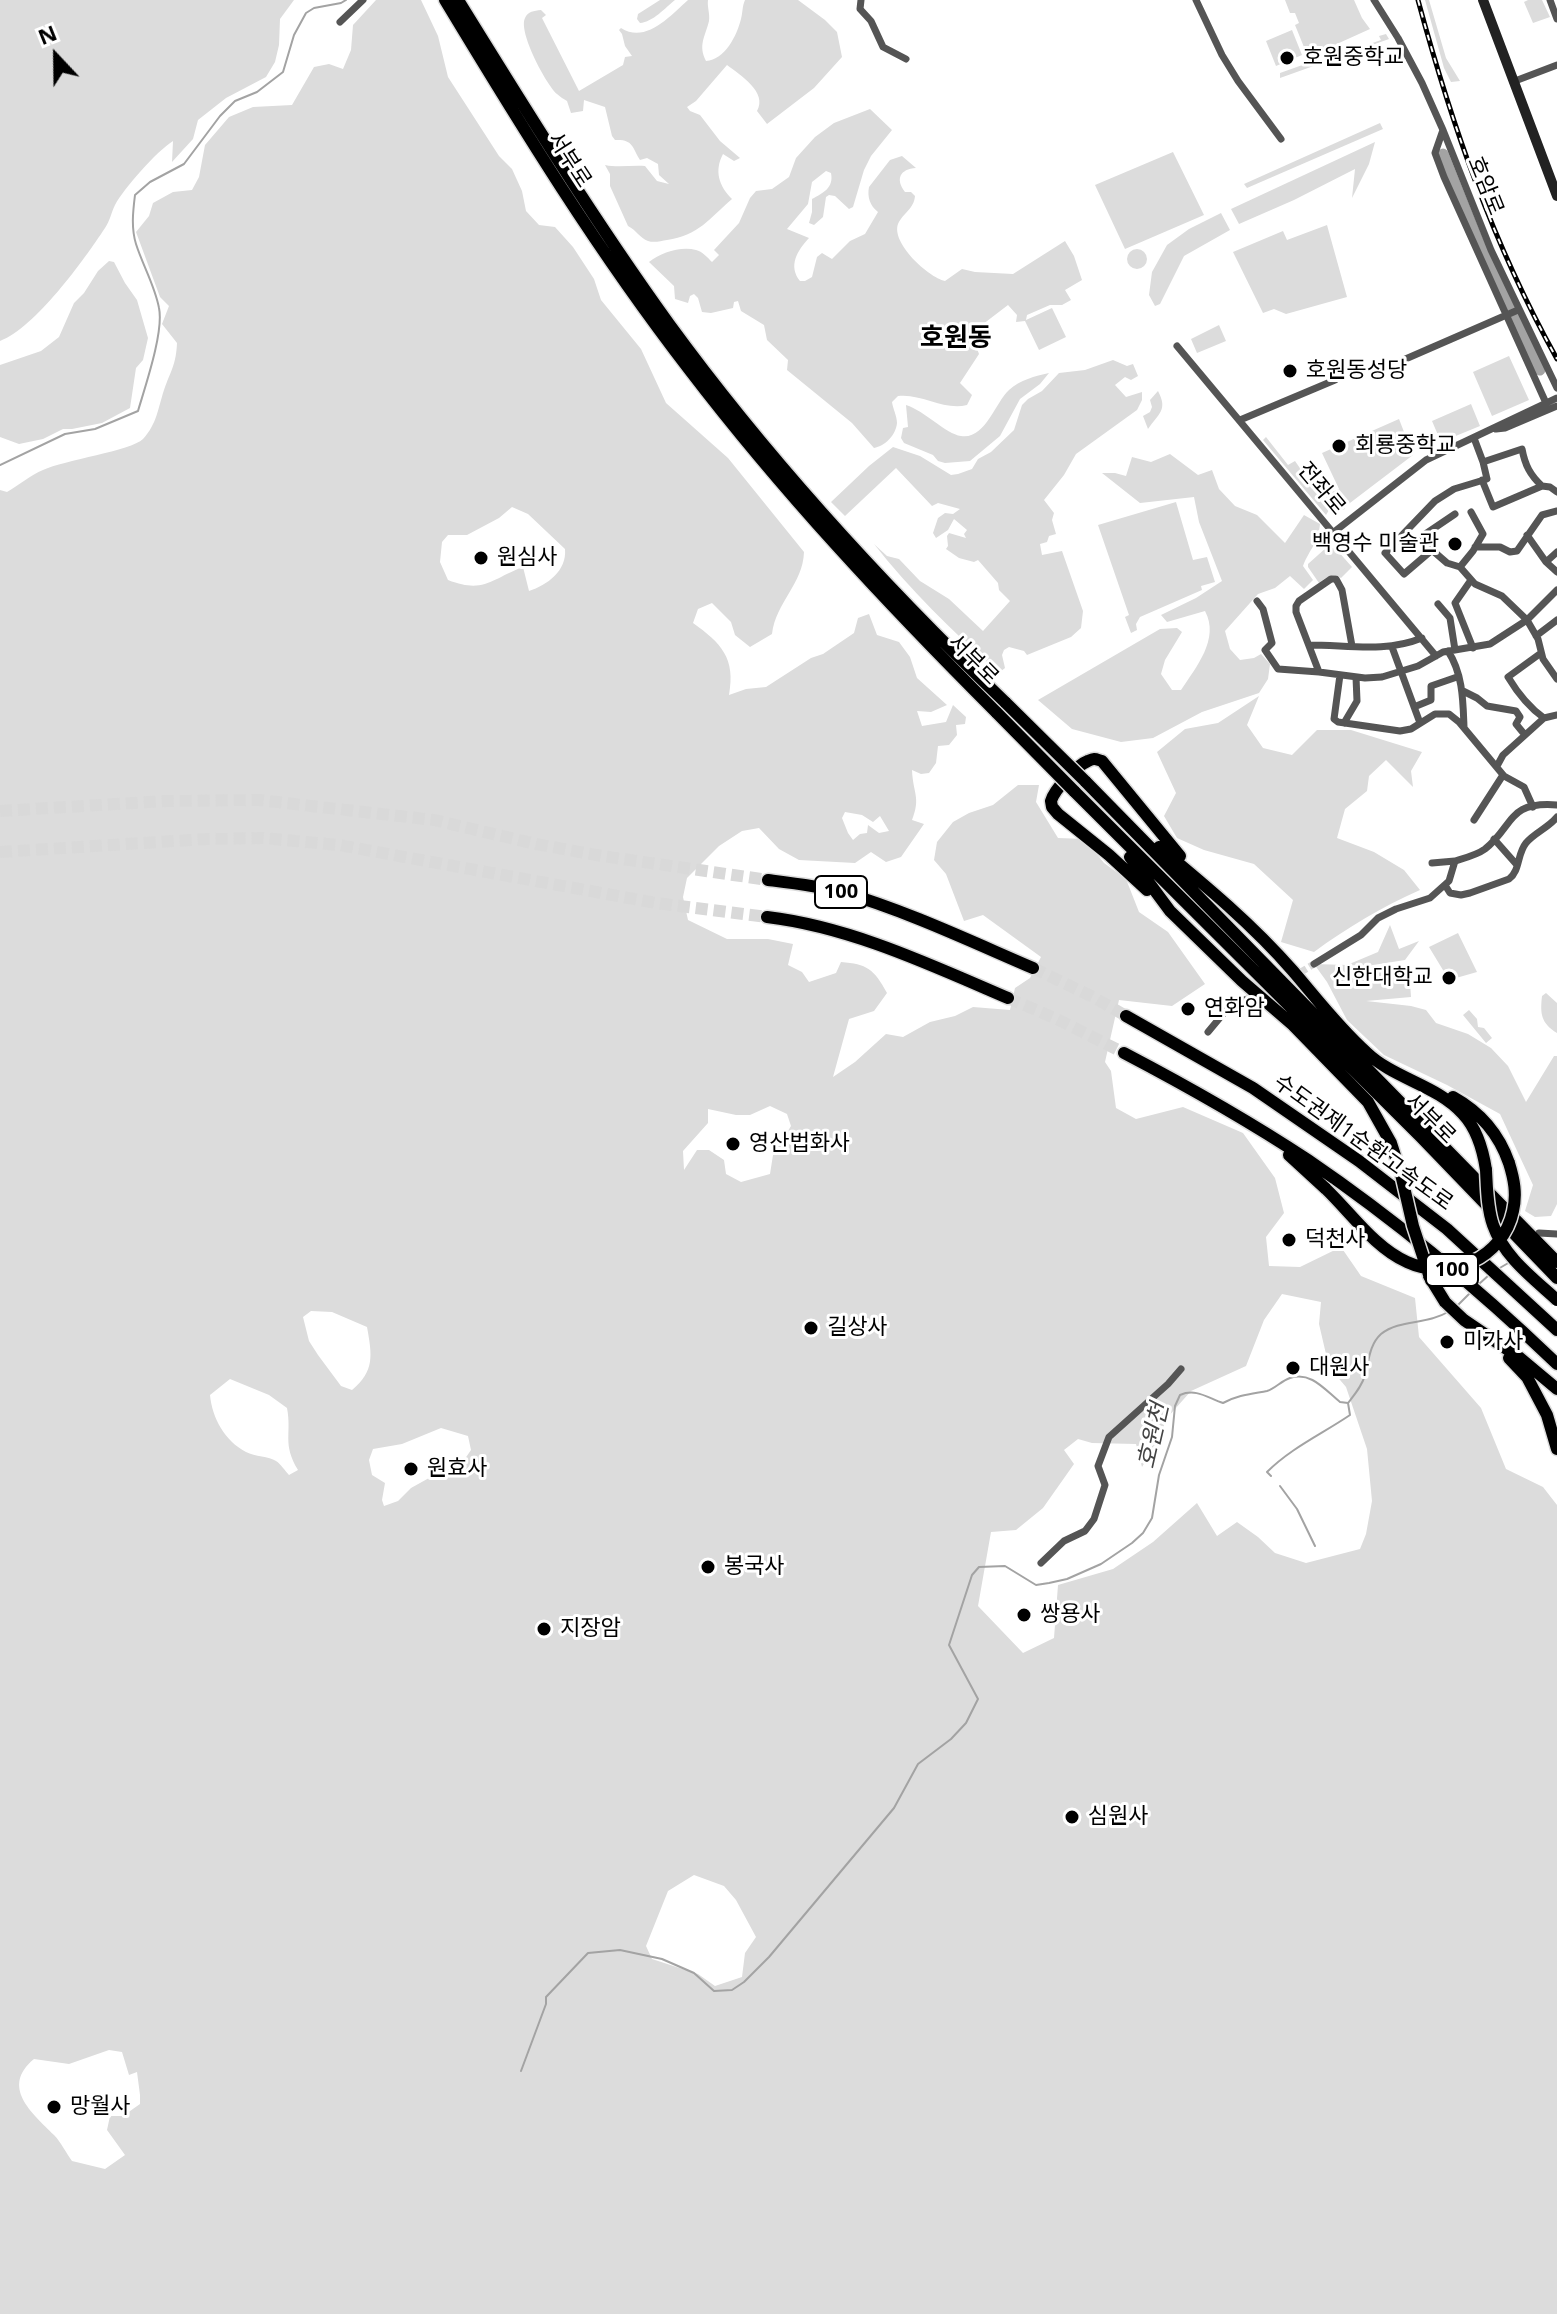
<!DOCTYPE html>
<html>
<head>
<meta charset="utf-8">
<style>
	body { margin:0 }
	#map { position:relative; width:1557px; height:2314px; overflow:hidden; background:#fff; font-family:"Open Sans",sans-serif }
	canvas { display:block }
	.north { position:absolute; left:16px; top:16px; width:80px; height:80px; -webkit-text-stroke:6px #fff; paint-order:stroke; rotate:338deg; font-size:22px; font-weight:700; line-height:32px; text-align:center; color:#000 }
	.north::after { content:''; display:block; margin:auto; width:28px; height:36px; background:#000; clip-path:polygon(50% 0,100% 100%,50% 72%,0 100%) }
</style>
</head>
<body>
<div id="map">
<canvas width="1557" height="2314"></canvas>
<div class="north">N</div>
</div>
<script>
const ctx = document.querySelector('canvas').getContext('2d');
ctx.lineJoin = 'round';
function fill(path, color) {
  ctx.fillStyle = color;
  ctx.fill(path, 'evenodd');
}
function stroke(path, color, width, dash) {
  ctx.strokeStyle = color;
  ctx.lineWidth = width;
  ctx.lineCap = dash ? 'butt' : 'round';
  ctx.setLineDash(dash || []);
  ctx.stroke(path);
}
function write(font, color, halo, rows, align = 'center') {
  ctx.font = font + ' "Open Sans","Noto Sans KR",sans-serif';
  ctx.lineWidth = 6;
  ctx.setLineDash([]);
  ctx.textBaseline = 'middle';
  ctx.strokeStyle = halo;
  ctx.fillStyle = color;
  for (const [text, x, y, turn = 0] of rows) {
    ctx.save();
    ctx.translate(x, y);
    ctx.rotate((+turn || 0) * Math.PI / 180);
    ctx.textAlign = isNaN(turn) ? turn : align;
    if (halo) ctx.strokeText(text, 0, 0);
    ctx.fillText(text, 0, 0);
    ctx.restore();
  }
}
fill(new Path2D(`
	M0,0h294l-14,19 -1,26 -4,17 -9,15 -40,21 -28,22 -5,19 -21,23 1,-21c-16,10 -49,47 -58,64 -4,8 -5,16 -10,23 -21,32 -70,100 -105,113z
	M376,0h45l17,36 10,41 51,79 13,13 10,22 4,20 13,14 16,2 18,20 21,32 7,21 40,49 25,54 62,55 76,94c-1,32 -28,50 -32,82l-22,13 -15,-12 -4,-13 -19,-19 -14,6 -5,14c28,20 43,35 36,72l17,-6 20,-2 45,-29 12,-4 31,-21 4,-15 11,-4 8,21 22,7 11,15 7,21 30,27 -16,7 -14,-1 5,15 24,-4 7,-17 13,12 -1,7 -9,1 1,10 -8,10 -11,1 -2,17 -7,10 -8,1 -9,-4c1,24 9,27 0,50l12,4 -23,33 -15,5 -15,-10 -16,11 -56,-3 -20,-11 -20,-21 -17,3 -23,15 -32,32 -4,19 5,23 39,19h41l25,5 -5,21 14,7 7,10 27,-9 5,-11c26,2 33,7 46,31l-13,18 -25,8 -16,58 22,-15 31,-28 17,3 27,-15 25,-6 18,-9 37,3 5,-22 15,-10 11,-21 -58,-42 -19,6 -18,-47 -12,-14 3,-18 16,-20 16,-9 24,-8 25,-20h21l-3,17 22,36 27,1 19,24 22,16 13,33 29,20 37,52 -33,22 -53,-6 -14,62 6,9 5,37 20,11 47,-12 60,26 32,45 9,35 -18,24 3,29 31,1 41,-20 20,29 54,22 4,39 62,71 25,61 37,18 14,18v809h-1557v-1824l7,2c12,-7 24,-17 36,-22 21,-10 88,-19 100,-31 14,-15 15,-31 21,-49 7,-20 12,-25 13,-47l-15,-19 7,-18 -9,-9 -24,-65 13,-16 4,-13 20,-11 19,-2 7,-13 6,-32 24,-28 24,-10 39,-2 22,-38 15,-3 14,5 8,-19 2,-25zM512,507l16,7 37,35c2,22 -18,36 -36,42l-6,-24c-32,12 -39,27 -75,13l-8,-18 2,-20 6,-7h19l32,-17zM845,812l17,3 11,7 7,-6 9,15 -10,2 -11,-8 -1,8 -7,1 -7,6 -5,-7 -6,-15zM770,1106l17,8 4,12 -18,29 -3,19 -29,8 -15,-8 -2,-14 -15,-10h-12l-13,20 -1,-19 25,-28v-14l28,6h14zM1282,1294l39,8 -2,22 10,43 17,20 21,62 5,52 -6,33 -6,15 -54,14 -31,-10 -17,-16 -21,-15 -20,14 -20,-33 -44,39 -40,27 -55,16 -4,53 -31,15 -45,-47 13,-74 25,-2 27,-22 31,-44 -10,-14 14,-11 14,4 44,1 6,23 16,-27 9,-22 24,-27 55,-25 18,-46zM311,1311l21,1 35,15c5,28 8,44 -15,63l-11,-4 -23,-31 -9,-14 -6,-24zM230,1379l39,16 18,13c5,27 -5,35 11,62l-9,5c-4,-4 -8,-11 -13,-14 -7,-5 -21,-4 -30,-9 -21,-11 -34,-34 -36,-57zM441,1428l27,8 3,14 -11,16 -22,7 -27,15 -13,13 -14,5 -2,-6 3,-17 -13,-8 -3,-15 4,-11 29,-5zM694,1875l30,11 12,14 20,37 -11,16 -3,24 -27,9 -17,-12 -46,-15 -6,-13 22,-55zM109,2050l13,2 7,23 8,-3 3,23v9l-17,12h-13l-3,14 18,25 -20,14 -33,-8c-6,-8 -11,-19 -18,-26 -22,-22 -54,-48 -20,-76l35,5z
	M660,0h15c-10,8 -22,22 -35,23l-3,-4 1,-5z
	M688,0h20c-1,7 2,13 1,21 -4,16 -11,24 -3,40 19,-1 31,-26 35,-42 2,-8 1,-12 4,-19h53l27,20 12,12 5,25 -28,31 -47,36 -10,-13c11,-19 -17,-36 -30,-46l-31,36 -9,6 3,4 10,4 20,26 20,17 -6,3 -11,-7c-9,17 -4,32 9,45 -22,19 -34,37 -65,41 -6,1 -13,3 -19,1 -8,-3 -12,-11 -20,-15l-18,-40v-12l-5,-9c13,3 26,0 40,1l12,15 12,3 -10,-9 -1,-11 -11,-6 -7,2c-8,-13 -7,-21 -25,-20l-3,-4 -7,-29 -21,-7 -1,11 -12,2 -4,-12c-3,-2 -7,-4 -10,-7 -11,-10 -39,-62 -32,-76 3,-7 9,-7 16,-8l5,5 -4,3 37,73 44,-26 2,-8 7,-1 -7,-10 -3,-12 -3,-4 2,-2c25,16 49,-12 67,-28z
	M1285,0h69l8,18 8,11 -62,28 -13,-32 4,-2 -4,-10h-5z
	M1425,0h4l17,58 14,23 -9,1 -7,-14z
	M1528,0h14l8,17 -17,6 -9,-21z
	M1292,30l10,25 -26,11 -10,-25z
	M1386,34l3,5 -109,39v-5l28,-10 2,2 71,-25 -2,-4z
	M870,109l22,21 -21,26 -7,14 -11,37 -4,2 -14,-13 -6,-1 -3,2 -3,20 -9,8 -5,-2 3,-11v-13c11,-6 22,-11 19,-26l-5,-2 -14,11 -4,22 -21,25 22,9c-12,13 -21,28 -9,43h5l7,-4 5,-20 5,-4 10,6 18,-18 15,-7 13,-22c-8,-6 -11,-15 -9,-25l21,-27 12,-4 14,12c-16,1 -21,11 -11,24h6l4,4c-1,13 -12,17 -17,28 -7,19 30,53 47,57l17,-12 13,3 38,2 52,-33 9,15 8,24 -17,10 6,10 -9,5h-12l-23,10 -1,5 26,-12 14,29 -27,13 -14,-29 -9,1 1,-7 -9,-10 -34,26 -2,4 7,19 -19,29 12,12 -5,10c-23,6 -46,-12 -69,-9l-6,6c1,7 5,14 5,21 -1,12 -12,23 -23,25l-22,-25 -65,-53 1,-10 -21,-20 -3,-15 -23,-14 -3,-10 -4,1 -1,6 -22,5 -9,-1 -4,-14 -4,-4 -4,2 -2,7 -13,-4 -1,-13 -25,-24c12,-9 31,-16 47,-12 6,1 12,8 16,12l7,-7 -5,-5 25,-27 11,-25 6,-7 16,-2 17,-12 7,-19 19,-21 19,-14z
	M1380,123l3,6 -136,59 -3,-4z
	M1375,142l-6,22 -17,34 3,-29 -61,31 -55,24 -8,-15z
	M1173,152l31,63 -79,34 -30,-64z
	M1221,213l9,17 -46,26 -24,48 -5,2 -6,-11 3,-23 15,-27 22,-16z
	M1327,225l20,72 -61,17 -12,-5 -11,4 -30,-61 50,-21 4,9z
	M1127 259a10 10 0 1 1 20 0a10 10 0 1 1-20 0Z
	M109,261l5,1 11,21 12,17 11,38 -5,22 -7,8 -6,40 -28,15 -30,6h-9l-20,10 -24,5 -19,-7v-72l41,-14 18,-14 15,-34 10,-10 14,-22z
	M1219,325l7,16 -29,12 -6,-14z
	M1509,356l20,44 -37,16 -19,-44z
	M1113,360l14,6 6,-2 5,12 -7,4 -6,-3 -10,8 11,12 16,-5v8l-5,10 -61,44 -12,21 -20,25 10,13 -2,7 4,14 -7,2 -2,6 -7,2 2,11 20,-4 21,60 -2,17 -10,9 -44,18 -3,-4 -15,-4 -5,3 -2,5 3,13 -5,4 -6,-3c-42,-39 -84,-79 -120,-125l13,12 12,3 21,22 29,18 34,32 27,-30 -11,-11 -1,-7 -20,-23 -4,2 -15,-4 -13,-9 2,-3 -1,-10 2,-3 17,5 -2,-4 3,-4 -13,-11 -6,11 -12,8 -3,-5 5,-15 7,-5 8,1 7,-5 -22,-6 -6,3 -36,-38 -51,48 -14,-14 38,-36 24,-19 27,9 31,19 7,-1 14,-5 6,-10 13,-7 23,-22 8,-25 6,-6 14,-8 17,-18 26,-3z
	M1049,373l-9,11 -20,15 -20,37 -30,25 -25,2 -7,-2 -5,-6 -29,-12 -3,-5 2,-10 5,-1 -2,-22c19,6 40,29 55,31 24,4 34,-33 48,-46 11,-10 26,-14 40,-17z
	M1158,391c10,19 1,22 -10,38l-5,-13 7,-4 2,-5 -2,-7z
	M1471,404l9,22 -39,16 -9,-21z
	M1399,419l14,36 -67,51 -7,-15 6,18 -13,5 -7,-19 14,-6 -17,-36z
	M1266,437l22,28 7,-4 34,49 -3,5 -63,-75z
	M1170,454l28,21 14,-5 7,19 16,17 22,9 28,28 19,-28 16,9c-2,20 -10,24 -17,42l10,14 -9,9 -14,-13 -15,12 -17,6 -33,37 5,18 10,11 14,-2 7,-4 9,10 -2,15 -9,14 -57,19 -49,26 -32,4 -49,-13 -34,-29 122,-71 17,-1 5,4 -17,28 -4,14 11,16h9c15,-23 39,-51 24,-79l-38,11 -6,-7 35,-17 26,-17 -23,-59 -5,-25 -54,6 -38,-30h13l11,3 6,-19 19,5z
	M1176,502l17,58 14,-3 8,25 -14,4 1,4 -62,27 -4,7 1,6 -6,3 -6,-16 4,-2 -31,-90z
	M1327,547l9,2 16,18 -11,11 -5,-3c-8,1 -11,3 -17,8l-11,-16v-3z
	M1259,696l-12,29 16,23 29,7 25,-25h34l71,22 -11,19 2,16 -27,-27 -17,16 -2,15 -22,18 -8,29 37,14 30,18 16,20c-38,17 -72,37 -106,62l-33,-10 12,-42 -39,-36 -50,-14 -27,-12 -13,-22 12,-23 -19,-41 28,-23 33,-6z
	M1390,925l9,24 20,-8 -14,19 -32,5 -14,5 50,-2 2,29 -45,4 45,5 15,4 10,13 32,11 23,14 17,18 18,36 28,-46h3v148l-6,12 -16,1 -10,-6 8,-26 -33,-71 -53,-29 -63,-30 -37,-35 -20,-38 -13,-18 33,1 31,-13z
	M1458,933l19,39 -28,8 -20,-33z
	M1546,993l11,10v30c-16,-10 -17,-19 -15,-37z
	M1469,1010l8,9 1,8 6,1 8,10 -6,5 -23,-28z`), '#dcdcdc');
stroke(new Path2D(`
	M0,465l65,-31 30,-5 43,-18c7,-24 26,-79 21,-103 -4,-22 -16,-42 -23,-64 -5,-16 -3,-33 -1,-49l15,-13 34,-18 36,-48 15,-15 22,-9 26,-20 11,-37 12,-22 8,-5 27,-5 5,-3
	M1498,1269l12,-7
	M1479,1284l10,-9
	M1457,1306l15,-15
	M1271,1476l-4,-4c24,-24 55,-38 83,-57l-2,-12
	M1280,1486l17,23 18,37
	M521,2071l25,-67v-7l42,-44 32,-3 42,9 32,14 20,18 18,-1 12,-8 25,-25 125,-149 24,-44 33,-25 15,-16 12,-24 -29,-54 23,-70 7,-8 26,-1 31,19 13,-2 18,-4 34,-15 31,-21 11,-10 9,-15 7,-43 13,-38 3,-31 5,-11c16,-7 28,3 43,8 15,-8 28,-9 44,-12 9,-3 14,-10 23,-13 21,-7 35,12 50,24l8,1c7,-9 14,-17 17,-28 4,-14 4,-30 16,-41 19,-15 45,-9 67,-22`), '#a3a3a3', 2);
stroke(new Path2D(`
	M1443,154l36,89 61,127`), '#a3a3a3', 11);
stroke(new Path2D(`
	M1244,1000l39,-17 31,-19`), '#d9d9d9', 7, [7, 3.5]);
stroke(new Path2D(`
	M0,811l166,-10 93,-1 175,20 102,24 66,12 166,24
	M0,852l207,-13 56,-1 76,7 317,58 111,14
	M1033,968l60,29 33,19
	M1008,998l49,21 67,34`), '#d9d9d9', 12, [12, 6]);
const highway = new Path2D(`
	M445,0c76,126 154,253 244,369 94,123 199,235 308,344
	M458,0c68,110 136,220 211,324 100,137 215,262 337,379
	M1085,781l472,481
	M1074,791l347,346 136,141
	M1159,847c47,39 94,78 134,124 24,28 46,57 73,81 28,27 71,33 97,62 14,15 20,36 23,56
	M1130,857l40,54 72,70 51,44 75,77 23,41 10,31
	M768,880c24,3 50,6 74,12 65,19 128,49 191,76
	M1147,890l-38,-35 -51,-41 -6,-7 -1,-6c3,-11 26,-36 37,-40 7,-3 7,-2 14,0l78,95
	M767,917c84,10 164,48 241,81
	M1126,1016l127,72 106,73 88,68 110,101
	M1124,1053c63,33 125,68 184,107 88,60 172,130 249,204
	M1453,1097c27,15 46,37 56,66
	M1289,1155l37,34
	M1429,1276l16,26 19,18 56,38 37,31
	M1509,1358l18,19 20,38 10,34`);
stroke(highway, '#dbdbdb', 15);
stroke(new Path2D(`
	M861,0l-1,9 11,12 12,26 23,12
	M1196,0l26,55 16,26 43,58
	M1374,0l24,38 24,45 21,47 48,120 66,138
	M1550,0l7,19
	M340,22l23,-22
	M1515,81l42,-16
	M1443,130l-8,23 9,24 102,226
	M1177,346l259,310
	M1394,364l124,-54
	M1240,420l95,-40
	M1496,429l9,-1 52,-22
	M1474,438l9,24 39,-13c3,16 8,26 20,37l8,1 7,5
	M1483,462l4,17 -33,10 -19,12 -50,52 19,21 28,-24 15,13 13,4 15,17 27,12 25,24 11,19 5,20 14,20
	M1482,480l11,27 49,-21
	M1334,532l92,-72 131,-62
	M1527,535l19,27
	M1475,547h25l10,5 7,-1 25,-36 15,-4
	M1432,550l-11,-13 34,-23
	M1557,552l-11,10 11,10
	M1460,567l13,-16 10,-17 -12,-22
	M1471,580l-16,23 18,45
	M1257,601l6,8 9,34 -7,7 13,19 41,3
	M1438,604l12,14 5,32
	M1536,636l21,-16
	M1309,645c39,0 76,8 113,-7
	M1352,646l-10,-56 -6,-11h-5l-32,22 -3,5v6l23,60 46,6 17,-1 36,-11 25,-14 47,-8 37,-24 30,-30
	M1392,647l28,76
	M1448,651c15,23 15,50 16,76
	M1541,653l-33,24c9,15 22,31 36,41l13,-3
	M1340,675l-6,44 4,3 62,9 11,-2 24,-15h14l10,8 45,54 20,11 9,20
	M1463,691l14,7 10,8 29,5 4,6 -4,7 9,11
	M1414,707l17,-7v-14l26,-9
	M1344,723l13,-22 -1,-24
	M1497,766l6,-11 41,-37
	M1474,820l29,-45
	M1494,839l23,26
	M1432,863l23,-2
	M1445,885l5,8 11,2 9,-2 39,-14c11,-8 8,-25 17,-36 8,-10 22,-15 31,-26
	M1314,964l47,-29 17,-17 18,-9 34,-11 19,-17 6,-20c10,-3 22,-6 30,-12 29,-23 22,-48 72,-44
	M1208,1032l20,-24 16,-8
	M1539,1233l18,1
	M1041,1563l23,-22 21,-10 9,-12 11,-34 -7,-19 11,-29 59,-53 13,-15`), '#555', 7);
stroke(new Path2D(`
	M1483,0l74,196`), '#222', 10);
stroke(highway, '#000', 12);
const rail = new Path2D(`
	M1418,0c34,126 75,244 139,359`);
stroke(rail, '#000', 5);
stroke(rail, '#fff', 2, [6]);
const highwayBridge = new Path2D(`
	M1006,703l79,78
	M997,713l77,78
	M1486,1170c1,18 1,38 7,55 11,32 40,53 64,75
	M1401,1174l12,52 16,49
	M1326,1189c25,24 49,59 81,73 43,20 96,-4 106,-51 4,-17 1,-32 -4,-48`);
stroke(highwayBridge, '#dbdbdb', 15, []);
stroke(highwayBridge, '#000', 12);
for (const [x, y, r, color] of [
	[1287,58,8,"#000"],
	[1290,371,8,"#000"],
	[1339,446,8,"#000"],
	[1455,544,8,"#000"],
	[481,558,8,"#000"],
	[1449,978,8,"#000"],
	[1188,1009,8,"#000"],
	[733,1144,8,"#000"],
	[1289,1240,8,"#000"],
	[811,1328,8,"#000"],
	[1447,1342,8,"#000"],
	[1293,1368,8,"#000"],
	[411,1469,8,"#000"],
	[708,1567,8,"#000"],
	[1024,1615,8,"#000"],
	[544,1629,8,"#000"],
	[1072,1817,8,"#000"],
	[54,2107,8,"#000"]
]) {
  const dot = new Path2D();
  dot.arc(x, y, r, 0, 2 * Math.PI);
  ctx.fillStyle = color;
  ctx.fill(dot);
  stroke(dot, '#fff', 3);
}
for (const [x, y, w] of [
	[841,892,52],
	[1452,1270,52]
]) {
  const box = new Path2D();
  box.roundRect(x - w / 2, y - 16, w, 32, 6);
  ctx.fillStyle = '#fff';
  ctx.fill(box);
  stroke(box, '#000', 2);
}
write('bold 20px', '#000', null, [
	["100",841,892],
	["100",1452,1270]
]);
write('22px', '#000', '#fff', [
	["호원중학교",1303,58],
	["호원동성당",1306,371],
	["회룡중학교",1355,446],
	["백영수 미술관",1439,544,"right"],
	["원심사",497,558],
	["신한대학교",1433,978,"right"],
	["연화암",1204,1009],
	["영산법화사",749,1144],
	["덕천사",1305,1240],
	["길상사",827,1328],
	["미가사",1463,1342],
	["대원사",1309,1368],
	["원효사",427,1469],
	["봉국사",724,1567],
	["쌍용사",1040,1615],
	["지장암",560,1629],
	["심원사",1088,1817],
	["망월사",70,2107]
], 'left');
write('22px', '#000', '#fff', [
	["서부로",569,160,57],
	["호암로",1485,186,68],
	["전좌로",1321,489,50],
	["서부로",973,660,45],
	["서부로",1430,1119,45],
	["수도권제1순환고속도로",1363,1143,36]
]);
write('italic 24px', '#444', '#fff', [
	["호원천",1154,1436,-77]
]);
write('bold 26px', '#000', '#fff', [
	["호원동",956,339]
]);
</script>
</body>
</html>
